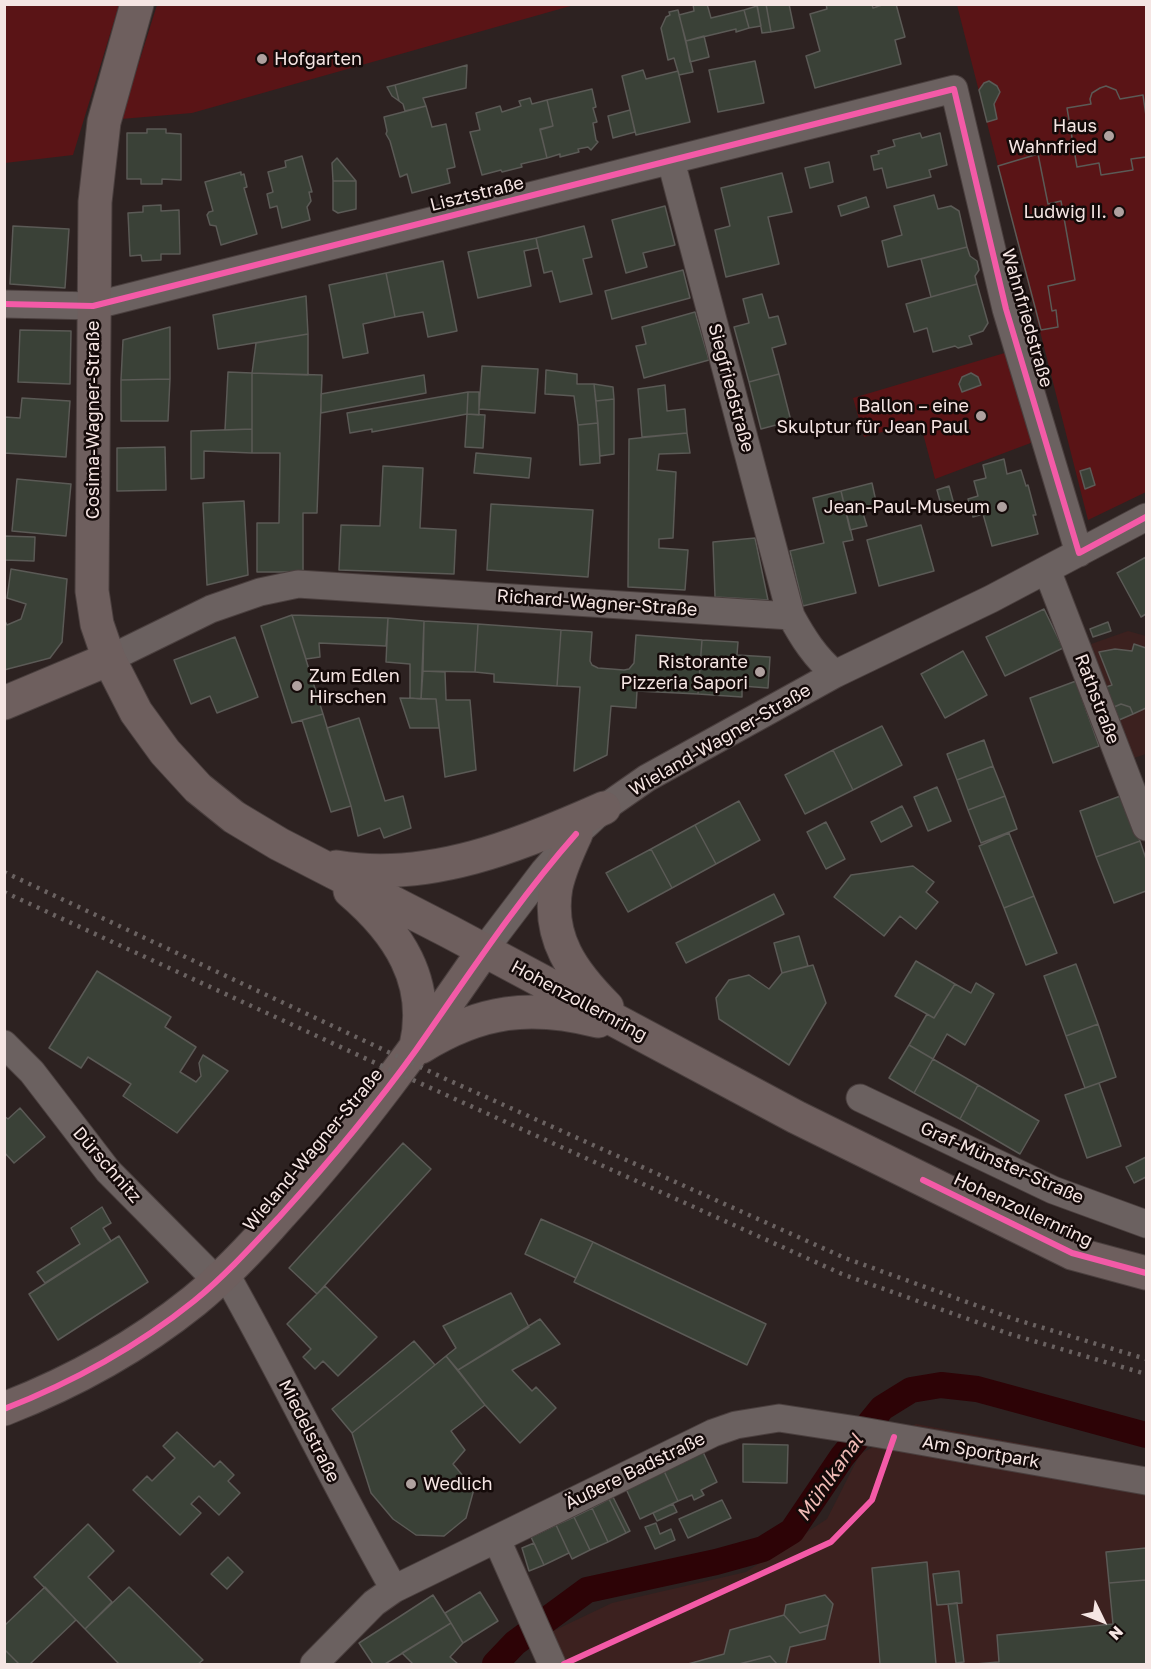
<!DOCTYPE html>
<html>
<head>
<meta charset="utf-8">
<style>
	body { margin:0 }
	#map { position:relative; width:1151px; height:1669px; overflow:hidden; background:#2d2221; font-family:"Golos Text",sans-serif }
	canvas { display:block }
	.frame { position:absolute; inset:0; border:6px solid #f5e5e3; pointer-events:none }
	.north { position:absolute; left:1073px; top:1591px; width:60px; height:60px; -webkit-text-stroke:4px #140a09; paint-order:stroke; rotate:133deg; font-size:16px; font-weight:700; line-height:24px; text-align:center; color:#f5e5e3 }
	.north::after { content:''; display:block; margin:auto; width:21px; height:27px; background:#f5e5e3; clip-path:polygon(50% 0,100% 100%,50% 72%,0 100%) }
</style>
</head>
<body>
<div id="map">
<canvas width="1151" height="1669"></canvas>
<div class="frame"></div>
<div class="north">N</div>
</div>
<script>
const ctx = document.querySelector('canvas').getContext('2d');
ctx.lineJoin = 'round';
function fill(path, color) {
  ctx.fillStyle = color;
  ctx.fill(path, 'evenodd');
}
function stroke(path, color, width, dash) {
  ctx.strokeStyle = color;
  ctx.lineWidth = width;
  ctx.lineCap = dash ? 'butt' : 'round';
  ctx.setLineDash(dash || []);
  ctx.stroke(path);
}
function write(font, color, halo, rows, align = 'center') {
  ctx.font = font + ' "Golos Text",sans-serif';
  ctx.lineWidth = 5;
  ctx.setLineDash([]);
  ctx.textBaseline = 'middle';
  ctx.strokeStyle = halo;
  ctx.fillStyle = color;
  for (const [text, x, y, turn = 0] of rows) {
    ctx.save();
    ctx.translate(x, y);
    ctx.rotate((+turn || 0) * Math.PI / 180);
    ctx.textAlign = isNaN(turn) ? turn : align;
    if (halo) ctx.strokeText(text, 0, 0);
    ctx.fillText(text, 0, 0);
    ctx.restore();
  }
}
fill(new Path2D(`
	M1128,631l18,5v118l-12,4 -43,-114z
	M916,1424l230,43v197h-610l-8,-21 84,-40 134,-31 81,-53 33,-65z`), '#3c211f');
fill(new Path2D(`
	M4,5h115l-46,150 -68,8z
	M157,5h417l-382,108 -71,6z
	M957,5h189v487l-58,28z
	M1008,352l28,89 -101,38 -15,-57 -56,15 -11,-39z`), '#5a1416');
stroke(new Path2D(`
	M495,1664l20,-21 72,-53 129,-28 47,-13 29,-18 50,-74 40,-49 29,-18 30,-5 36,4 169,46`), '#2d0306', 26);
const building = new Path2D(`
	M693,4h14l4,14 33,-8 5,18 -13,4v-3l-50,12 -7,-26 15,-4z
	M757,4h9l5,28 -9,1z
	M766,4h23l5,24 -23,4z
	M826,4h46l1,4 12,-4h11l9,33 -10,3 6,24 -86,24 -9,-32 14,-5 -10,-37 17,-5z
	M757,6l4,20 -12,2 -5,-18z
	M678,10l15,62 -14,3 -5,-17 -6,2 -7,-32 5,-11 4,-2 -1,-3z
	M704,36l5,21 -19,5 -4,-21z
	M755,61l9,42 -46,9 -9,-42z
	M467,65l-1,23 -43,10 3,8 -21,5 -2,-7 -4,-3 -4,-16z
	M643,70l3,9 32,-8 12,51 -54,13 -14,-59z
	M989,81l8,5 3,6 -6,12 3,15 -10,3 -8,-32 5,-7z
	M395,85l4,16 -7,-5 -5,-9z
	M1106,86l10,4 4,9 23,-4 3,21v41l-15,2 2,11 -32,5 -2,-12 -22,4 -10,-59 24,-4 -1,-5 2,-6 8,-5z
	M1106,86l10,4 4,9 23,-4 3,21v41l-15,2 2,11 -32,5 -2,-12 -22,4 -10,-59 24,-4 -1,-5 2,-6 8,-5z
	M592,89l4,18 -3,1 4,14 -4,1 3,17 2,2 -7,8 -3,-3 -10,2 1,3 -19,5v-3l-13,4 -7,-29 13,-3 -6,-26z
	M530,98l2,6 15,-4 6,26 -13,4 7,28 -26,6 1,3 -20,5 -1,-2 -19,5 -12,-43 10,-2 -4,-17 24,-7 2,6 19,-6 -2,-5z
	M426,106l6,21 14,-3 9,43 -8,2 3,14 -38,10 -5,-19 -7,3 -10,-36 -4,-7 1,-3 -3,-14z
	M630,110l5,22 -22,6 -5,-22z
	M147,129h19v4l15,1v46l-19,-1v5h-21v-5h-14v-46h20z
	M920,133l2,5 18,-5 7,32 -18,5 2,7 -44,11 -5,-20 -8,2 -3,-14 8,-2 -1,-3 17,-5 -2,-6z
	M1038,154l10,50 13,-3 14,79 -27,6 4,25 4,-1 2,17 -17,3 -43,-164z
	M1038,154l10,50 13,-3 14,79 -27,6 4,25 4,-1 2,17 -17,3 -43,-164z
	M302,156l10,36h-3l2,9 -4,6 3,13 -28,8 -5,-22 -7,2 -3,-14 6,-2 -5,-20 18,-5 -1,-6z
	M337,158l19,23h-23l-1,-18z
	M829,162l4,20 -23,6 -5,-20z
	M241,172v3l3,-1 3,13 -3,1 13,46 -36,11 -5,-19 -6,-1 -3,-10 2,-3 4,-1 -8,-29z
	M782,173l10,39 -24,5 11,47 -53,13 -11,-47 15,-4 -9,-38z
	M333,181h23v28l-18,4 -5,-3z
	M934,195l4,14 13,-3 8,5 8,36 -79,20 -6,-26 20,-6 -8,-29z
	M866,197l3,10 -28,9 -3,-10z
	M161,205v6l18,-1 1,44h-19v6l-19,1 -1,-6 -11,1 -2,-43 15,-1v-6z
	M665,206l10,39 -32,8 4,14 -21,6 -14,-53z
	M13,226l56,3 -4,59 -55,-4z
	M584,226l8,31 -9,2 9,35 -32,8 -8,-31 -8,2 -8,-35z
	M536,238l2,10 -14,3 7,35 -53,12 -10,-46z
	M967,247l3,9 7,5 2,9 -4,6 2,8 -46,13 -10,-38z
	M443,261l14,70 -29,6 -5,-25 -28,5 -9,-44z
	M683,270l7,28 -78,21 -7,-28z
	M386,273l9,44 -32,7 5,29 -25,5 -14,-73z
	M977,284l11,39 -5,8 -14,5 3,8 -14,4 -3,-2 -22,6 -6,-24 -13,4 -8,-28z
	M762,294l7,24 9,-2 8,28 -14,4 7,26 -30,8 -15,-55 15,-4 -6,-24z
	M306,296l2,38 -90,15 -5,-34z
	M695,312l14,48 -65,18 -8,-32 10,-2 -4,-17z
	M170,327v52l-49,1 2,-40z
	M20,330l51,1 -1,53 -52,-2z
	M308,334v41l-56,-2 4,-30z
	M482,366l56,3 -3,44 -56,-4z
	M546,370l31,4v10h17l4,39 -20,2 -4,-29 -29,-2z
	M228,372l24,1v56l-27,1z
	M252,373l70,2 -5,138h-14v59h-46v-49h22l1,-70h-28z
	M971,373l7,4 3,8 -19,7 -3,-8 3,-7z
	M779,374l12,47 -30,8 -12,-47z
	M424,375l2,18 -105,20v-19z
	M170,379l-2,42h-47v-41z
	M594,384l19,3 1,12 -18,2z
	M665,385l2,26 18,-2 2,24 -45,4 -4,-48z
	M468,392h11v23l-12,-1z
	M468,392l-1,22 -95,18v-3l-22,4 -3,-20z
	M22,398l48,3 -4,56 -62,-4v-36l16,1z
	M614,399v55l-14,2 -4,-55z
	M467,414l18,1 -2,33 -18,-1z
	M598,423l2,40 -20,2 -2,-40z
	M252,429v24l-48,-2v27l-13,1v-48z
	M687,433l3,20 -31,1 -2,16 19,2 -3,66 -14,1v9l29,2 -3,40 -57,-3 1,-148z
	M165,447l1,43 -49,1v-43z
	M476,453l55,5 -2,20 -55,-5z
	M1004,459l3,15 14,-4 5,16 2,-1 8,30h-3l5,19 -46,12 -9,-32 -10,3 -5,-18 10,-3 -4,-15 12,-3 -3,-13z
	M383,466l40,2 -3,60 36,2 -2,44 -115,-4 2,-45 39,1z
	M1090,468l5,17 -10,4 -5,-18z
	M17,479l54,5 -5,52 -54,-5z
	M872,483l5,23 -15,4 5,16 -17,4 -9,-39z
	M949,486l6,22 -12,4 -6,-22z
	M841,491l12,49 -10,2 13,51 -53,13 -13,-55 34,-8 -11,-45z
	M244,501l4,74 -41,10 -4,-82z
	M491,504l102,6 -5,67 -101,-7z
	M921,525l13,46 -55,15 -12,-46z
	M4,536l31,1 -1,24 -30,-1z
	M755,538l13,62 -53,-3 -2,-55z
	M1146,557v57l-5,3 -24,-44z
	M11,569l56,10 -5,63 -12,16 -46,12v-51l3,6 14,-6 5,-15 -19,-6z
	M1044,609l19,39 -58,28 -19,-39z
	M292,615l96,3 -2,28 -67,-3 1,14 -14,2z
	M292,615l31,99 -31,9 -31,-97z
	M388,618l36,3 -3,78 -11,-1v-34l-24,-2z
	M424,621l54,3 -3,48 -52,-1z
	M1108,622l3,9 -18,6 -3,-8z
	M478,624l83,6 -4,56 -63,-4v-8l-19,-2z
	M561,630l31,2 -2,29 2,4 6,3 26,2 5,-1 5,-6 2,-28 66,5 -4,54 -61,-3 -1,17 -25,-2 -4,49 -33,16 6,-84 -23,-1z
	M235,637l23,60 -41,16 -7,-17 -19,8 -17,-44z
	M702,640l36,2 -1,13 33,2 -2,31 -26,-2v11l-44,-3z
	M1134,644l12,4v60l-13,6 -3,-7 -9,-3 -7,3 -8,-20 6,-2 -13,-33 16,-3 17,2z
	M963,651l24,44 -42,23 -24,-44z
	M423,671l22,1 1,28h24l6,70 -31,7 -9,-78h-15z
	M1076,681l23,65 -46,17 -23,-65z
	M400,698l36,1 3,29h-29z
	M1121,704l9,3 3,7 -14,6 -5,-13z
	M323,714l28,92 -20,6 -29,-92z
	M359,718l26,83 18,-5 8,32 -27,10 -4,-10 -22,8 -7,-30 -24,-78z
	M882,726l20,39 -49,25 -20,-40z
	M984,740l9,26 -36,14 -10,-26z
	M833,750l20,40 -48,24 -20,-39z
	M993,766l12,30 -37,14 -11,-30z
	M937,787l14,34 -23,10 -14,-34z
	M1123,795l17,46 -44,16 -16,-46z
	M1005,796l12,33 -36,14 -13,-33z
	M739,801l21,39 -44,24 -21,-39z
	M902,806l10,20 -31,16 -10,-20z
	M826,822l19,37 -19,10 -19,-37z
	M695,825l21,39 -44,24 -21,-39z
	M1009,833l25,63 -30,12 -25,-62z
	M1140,841l6,18v32l-32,12 -18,-46z
	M651,849l21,39 -44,24 -22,-39z
	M913,866l21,16 -8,10 12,10 -22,27 -16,-13 -16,20 -50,-39 17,-22z
	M774,894l10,20 -98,49 -10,-20z
	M1034,896l23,57 -31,12 -22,-57z
	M799,936l9,30 -26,7 -8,-30z
	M916,961l39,23 -21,34 -39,-22z
	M1076,964l22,60 -32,12 -22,-60z
	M813,965l13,38 -37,62 -70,-46 -3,-21 13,-18 20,-5 20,14 13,-16z
	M97,971l74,46 -6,10 31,20 -16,25 16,10 5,-6 -2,-13 4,-8 25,16 -51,62 -54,-37 8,-12 -43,-27 -7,11 -32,-20z
	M976,983l18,11 -29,51 -18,-11 -14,25 -24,-14 18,-31 7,4 21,-34 16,9z
	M1098,1024l18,53 -31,11 -19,-52z
	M909,1045l24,14 -19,34 -25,-15z
	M933,1059l45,26 -18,34 -46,-26z
	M1099,1083l22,63 -34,12 -22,-63z
	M978,1085l61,36 -19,33 -60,-35z
	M20,1108l25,29 -31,26 -10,-11v-36l4,3z
	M403,1143l28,26 -114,125 -28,-26z
	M1146,1157v20l-12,6 -8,-16z
	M102,1207l9,16 -8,5 8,13 -66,42 -8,-11 43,-28 -9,-16z
	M541,1219l52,23 -17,36 -51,-24z
	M119,1236l29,46 -90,58 -29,-46z
	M593,1242l173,82 -19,41 -173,-83z
	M325,1286l52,51 -39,39 -15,-15 -8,8 -12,-12 8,-8 -24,-25z
	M511,1293l18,34 -71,43 -12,-14 10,-8 -13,-22z
	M540,1319l20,25 -48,26 20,21 4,-4 20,21 -36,35 -35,-38 -27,-35z
	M414,1341l21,24 -83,68 -20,-24z
	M446,1356l39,49 -34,26 14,19 -12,14 21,25 -8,29 -22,18 -28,-1 -23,-16 -22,-26 -19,-60z
	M177,1432l37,35 6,-6 14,14 -6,6 12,12 -21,22 -20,-19 -8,8 10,9 -21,22 -47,-45 14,-14 5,5 23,-23 -12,-12z
	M743,1444l45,1 -1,38 -44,-1z
	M703,1452l14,30 -16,8 3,5 -10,5 -2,-5 -14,6 -14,-30z
	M664,1471l14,30 -38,18 -14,-30z
	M613,1497l17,34 -4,2 -17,-34z
	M609,1499l17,34 -18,9 -16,-34z
	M722,1500l9,18 -43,20 -9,-19z
	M673,1504l4,8 -20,9 -4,-8z
	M592,1508l16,34 -18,8 -16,-33z
	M574,1517l16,33 -18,9 -16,-34z
	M656,1523l4,11 11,-5 4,11 -20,9 -10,-22z
	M88,1524l26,27 -26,26 24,25 -27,27 -51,-52z
	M556,1525l13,28 -25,12 -13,-28z
	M534,1543l10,22 -15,6 -7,-23z
	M1146,1548v32l-37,3 -3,-31z
	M228,1557l15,15 -16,17 -16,-15z
	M927,1562l9,102h-56l-8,-96z
	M959,1571l3,32 -25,2 -4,-31z
	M1146,1580v84h-171l24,-2 -2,-27 116,-11 -4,-41z
	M45,1587l31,33 -46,44h-11l-15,-15v-23z
	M129,1587l74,73 -5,4h-79l-34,-35z
	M480,1592l18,29 -35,22 -18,-30z
	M433,1595l18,28 -66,41h-12l-14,-21z
	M825,1595l8,9 -5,21 -28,8 -16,-18 2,-10z
	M957,1603l7,59 -8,1 -8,-59z
	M784,1615l16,18 28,-8 -3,14 -35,8 -4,17h-9l-7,-8 -31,8h-51l36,-10 6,-24z
	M451,1623l12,20 -13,14 8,7h-45l-11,-11z
	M4,1649l15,15h-15z
	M770,1656l7,8h-38z`);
fill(building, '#3a4137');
stroke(building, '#5b5a56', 1.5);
const minor = new Path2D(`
	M671,161l120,455c12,22 24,41 44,58
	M4,304l89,2 861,-217 52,220 73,244
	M1047,570l99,257
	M109,659l102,-50 49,-17 38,-8 493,32
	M484,950l60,-79 32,-37 28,-26 43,-30 188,-104 156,-75 155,-82
	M4,1044l28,28 76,99 109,110
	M860,1098l193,92 93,34
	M225,1273c59,104 110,212 169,316
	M497,1540l55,124
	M314,1664l60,-61 20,-14 319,-156 23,-8 43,-7 78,12 289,51`);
const major = new Path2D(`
	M137,4l-33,118 -9,80 -3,389 5,33 12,35 27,53 29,40 33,36 36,29 45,27 171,88 346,185 276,136 74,20
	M4,703l105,-44
	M576,834c-8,17 -16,35 -20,53 -9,51 17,86 51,120
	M336,867c92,16 185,-22 268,-59
	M350,891c48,41 81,90 66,155
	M421,1047c60,-37 109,-43 177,-26
	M4,1409c67,-26 134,-63 190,-108 32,-26 60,-56 87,-87 75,-82 140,-172 203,-264`);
stroke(minor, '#4a3f3e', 29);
stroke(major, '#4a3f3e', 35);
stroke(minor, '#6b6160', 27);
stroke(major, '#6e5f5e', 33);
stroke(new Path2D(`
	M4,872l444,208 397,178 169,61 132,40
	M4,892l367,169 471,213 168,60 136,40`), '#6a6261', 4.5, [3, 6]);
stroke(new Path2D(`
	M4,304l89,2 861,-217 52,220 73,244 67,-36
	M923,1180l149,73 74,20
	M4,1409c67,-26 134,-63 190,-108 31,-25 59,-56 87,-86 47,-52 94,-108 135,-165 52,-74 100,-148 160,-216
	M564,1664l267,-122 41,-42 22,-63`), '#f35aa7', 6);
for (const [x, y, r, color] of [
	[262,59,6,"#afa19f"],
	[1109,136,6,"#afa19f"],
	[1119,212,6,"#afa19f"],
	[981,416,6,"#afa19f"],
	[1002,507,6,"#afa19f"],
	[760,672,6,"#afa19f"],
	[297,686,6,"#afa19f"],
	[411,1484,6,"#afa19f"]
]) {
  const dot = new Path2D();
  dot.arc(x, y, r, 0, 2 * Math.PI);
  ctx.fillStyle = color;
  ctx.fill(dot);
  stroke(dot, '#140a09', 2);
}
write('18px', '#f5e5e3', '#140a09', [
	["Hofgarten",274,59,"left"],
	["Haus",1097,126],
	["Wahnfried",1097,147],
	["Ludwig II.",1107,212],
	["Ballon – eine",969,406],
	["Skulptur für Jean Paul",969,427],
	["Jean-Paul-Museum",990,507],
	["Ristorante",748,662],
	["Pizzeria Sapori",748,683],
	["Zum Edlen",309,676,"left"],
	["Hirschen",309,697,"left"],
	["Wedlich",423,1484,"left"]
], 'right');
write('18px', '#f5e5e3', '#140a09', [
	["Lisztstraße",477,194,-14],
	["Wahnfriedstraße",1027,318,74],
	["Siegfriedstraße",731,388,75],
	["Cosima-Wagner-Straße",93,420,-90],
	["Richard-Wagner-Straße",597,603,4],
	["Rathstraße",1097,699,69],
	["Wieland-Wagner-Straße",720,740,-30],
	["Hohenzollernring",579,1001,28],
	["Wieland-Wagner-Straße",313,1150,-50],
	["Graf-Münster-Straße",1002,1163,24],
	["Dürschnitz",107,1165,49],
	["Hohenzollernring",1023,1210,25],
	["Miedelstraße",309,1431,63],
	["Am Sportpark",981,1452,10],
	["Äußere Badstraße",635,1471,-26]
]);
write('italic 20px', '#f0bbb6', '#140a09', [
	["Mühlkanal",830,1478,-55]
]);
</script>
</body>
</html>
